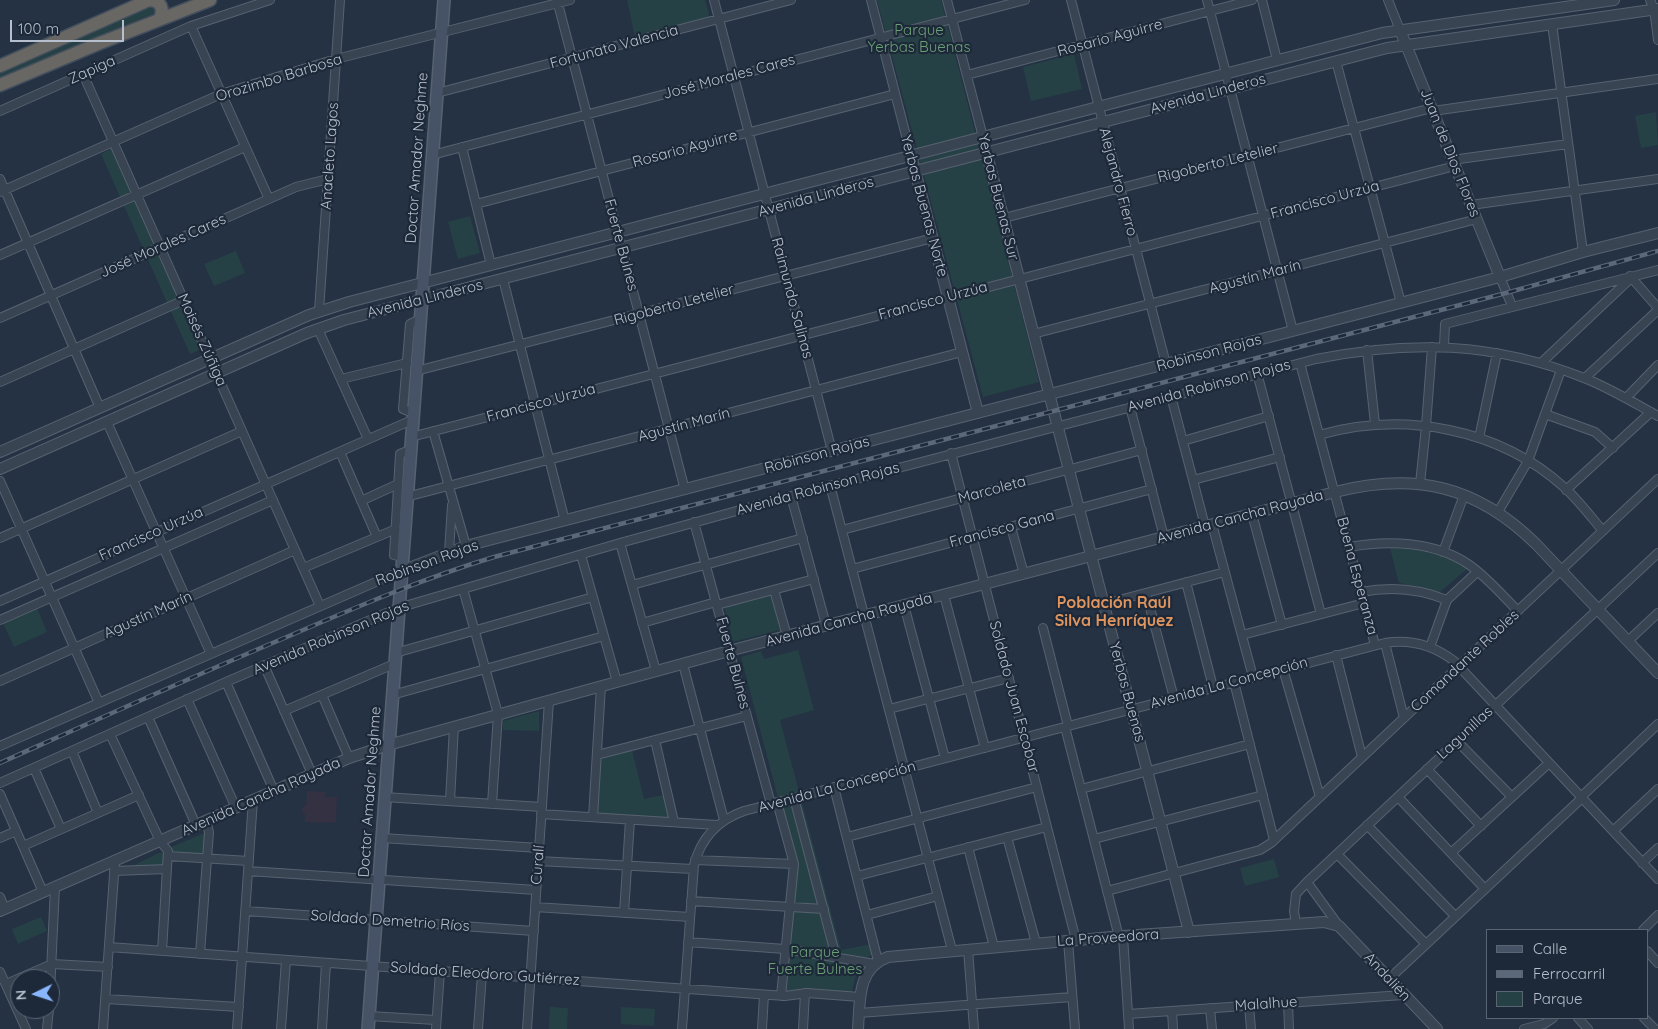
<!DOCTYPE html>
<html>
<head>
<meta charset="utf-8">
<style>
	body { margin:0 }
	#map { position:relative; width:1658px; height:1029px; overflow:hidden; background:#243244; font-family:Quicksand,sans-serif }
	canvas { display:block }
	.legend { position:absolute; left:1486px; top:929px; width:162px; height:90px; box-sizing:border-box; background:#1d2938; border:1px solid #5a6574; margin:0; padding:6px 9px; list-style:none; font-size:15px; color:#b6bfcd }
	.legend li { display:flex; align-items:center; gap:10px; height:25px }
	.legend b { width:25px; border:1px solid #5a6574 }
	.north { position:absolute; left:10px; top:969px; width:50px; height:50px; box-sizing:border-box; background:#1d2938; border:1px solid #5a6574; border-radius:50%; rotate:266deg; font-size:14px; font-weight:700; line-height:20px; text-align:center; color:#b6bfcd }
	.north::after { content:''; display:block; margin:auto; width:18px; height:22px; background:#89b7ff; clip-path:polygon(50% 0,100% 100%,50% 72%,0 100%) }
	.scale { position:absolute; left:10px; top:20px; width:114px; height:22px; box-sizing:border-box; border:2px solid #b6bfcd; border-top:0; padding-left:6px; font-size:15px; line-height:18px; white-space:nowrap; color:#b6bfcd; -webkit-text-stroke:4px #1d2938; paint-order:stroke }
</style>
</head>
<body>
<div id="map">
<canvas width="1658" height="1029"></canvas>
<ul class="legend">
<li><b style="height:6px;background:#465366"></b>Calle</li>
<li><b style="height:6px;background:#5a687a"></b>Ferrocarril</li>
<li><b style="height:14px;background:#264145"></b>Parque</li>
</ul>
<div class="north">N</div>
<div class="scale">100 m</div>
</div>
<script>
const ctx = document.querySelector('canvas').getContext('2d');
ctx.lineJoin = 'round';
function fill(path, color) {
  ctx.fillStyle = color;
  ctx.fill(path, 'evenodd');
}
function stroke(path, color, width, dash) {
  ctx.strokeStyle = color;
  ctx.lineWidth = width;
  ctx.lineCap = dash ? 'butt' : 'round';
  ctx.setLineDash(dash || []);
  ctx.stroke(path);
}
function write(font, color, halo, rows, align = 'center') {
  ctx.font = font + ' Quicksand,sans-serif';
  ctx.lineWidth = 4.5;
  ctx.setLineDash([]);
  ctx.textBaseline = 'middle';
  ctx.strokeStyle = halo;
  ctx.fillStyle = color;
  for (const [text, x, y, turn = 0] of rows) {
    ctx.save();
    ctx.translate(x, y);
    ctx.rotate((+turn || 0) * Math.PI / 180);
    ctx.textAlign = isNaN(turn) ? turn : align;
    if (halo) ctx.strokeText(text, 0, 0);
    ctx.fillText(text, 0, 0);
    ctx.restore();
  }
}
fill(new Path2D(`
	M307,791l18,1v5h12l-1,26 -31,-1v-8l-3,-1 1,-7h3z`), '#343143');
fill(new Path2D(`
	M627,0h78l4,14 -1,3 -73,20z
	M877,0h64l98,382 -56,15z
	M155,4l1,8 -3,2 -52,21 -40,20 -61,26v-10l112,-51z
	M1074,54l8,35 -51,12 -8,-34z
	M1656,112l2,33 -17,3 -6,-32z
	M112,148l90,201 -12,5 -89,-200z
	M470,216l10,37 -22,6 -10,-37z
	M236,251l9,22 -31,13 -10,-22z
	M1390,548l26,2 30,6 22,12 -29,25 -19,-6 -21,-4z
	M771,594l9,36 -47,12 -9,-36z
	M37,608l10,24 -33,15 -11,-24z
	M798,650l16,60 -34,10 61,230 31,-6 2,8c-15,13 -18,20 -22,40l-46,-3 -19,3 -2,-4 10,-125 -54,-206 20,-6 3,8z
	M539,711v20l-36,-1v-9z
	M632,750l12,49 20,-4 6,22 -7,2 -67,-5 3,-52 4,-3z
	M207,832v23h-37l-1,-7z
	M161,852l2,2v13h-33z
	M1274,859l5,18 -34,9 -5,-18z
	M41,917l6,14 -29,13 -6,-15z
	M550,1007l18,1 -1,21h-18z
	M621,1007l34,2 -1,17 -33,-2z`), '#264145');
const minor = new Path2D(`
	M557,0l128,490
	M714,0l118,451
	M871,0l40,155
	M947,0l36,137
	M1071,0l95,364
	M1207,0l86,331
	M1262,0l15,60
	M1388,0l12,30
	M1650,0l4,9 4,31
	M1552,24l31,228
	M191,26l78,173
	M1336,61l65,242
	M83,74l237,532
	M967,75l285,-75
	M437,93l354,-93
	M0,111l191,-85 79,-26
	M1433,111l225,-32
	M462,147l29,118
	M432,155l593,-155
	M1452,160l116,-16
	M0,179l100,229
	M0,192l221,-98 115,-35 234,-59
	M476,204l419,-110
	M1471,205l187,-26
	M1004,218l428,-110
	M0,255l245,-108
	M1630,276l28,32
	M1500,277l12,29
	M503,279l62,242
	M319,311l21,-311
	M0,318l296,-131 32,-8
	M318,329l50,110
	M1033,334l444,-115
	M1444,346l1,-22 213,-54
	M1367,350l8,74
	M1300,363l75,282
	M1541,363l89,-84
	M416,371l517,-133
	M1257,373l64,241
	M1585,378l73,-68
	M341,379l66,-16
	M0,382l184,-82
	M1171,396l34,130
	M1626,398l32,-33
	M1130,407l34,130
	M413,413l-10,-4 7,-85 10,-5
	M1545,414l50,18 18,16
	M107,422l104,232
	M433,431l33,115
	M1319,435c85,-24 180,-7 246,53 14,13 26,29 38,43
	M411,437l1044,-271
	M1479,438l18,-85
	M1183,441l86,-25
	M340,452l37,85
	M951,453l125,487
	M1193,480l87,-23
	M0,481l99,222
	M1420,484l6,-58 6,-79
	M830,485l122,465
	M1566,490l85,-78
	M791,496l35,129
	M406,497l556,-145
	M361,501l37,-17
	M1498,512l30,-51 33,-91
	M1252,514l30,111
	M694,522l77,282
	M1212,524l41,153
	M1011,527l13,47
	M842,530l300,-80
	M0,538l242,-107
	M620,543l36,128
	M1349,547c38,-7 85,-6 119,17 18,12 34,31 50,47
	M449,552l3,-47
	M1443,552l21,-57
	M581,555l36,127
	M402,557l-8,-2 6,-101 10,-4
	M303,568l93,-39
	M852,569l300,-80
	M1186,582l27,105
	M632,585l171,-47
	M463,589l35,125 -6,90
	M774,590l13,46
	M1361,592c30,-6 57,-4 86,8
	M1146,593l28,105
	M944,595l41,153
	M0,601l412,-181
	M1104,604l121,-32
	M717,605l97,-26
	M904,605l41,153
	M0,620l273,-120
	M642,623l74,-21
	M1043,628l25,98
	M1242,635l122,-32
	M1628,641l30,-28
	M1385,643l19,75
	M1430,647l17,-47 30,-28
	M395,653l198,-56
	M1336,655l26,102
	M683,664l41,156
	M264,665l48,109
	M1283,669l37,128
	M0,681l295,-131
	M226,682l48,109
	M1234,682l40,158
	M322,695l27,63
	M392,695l212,-59
	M187,699l49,109
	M889,709l120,-31
	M284,711l110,-47
	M148,717l48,108
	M1065,727l54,210
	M110,734l50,107 8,10 -6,100
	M655,740l19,82
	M1457,741l55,56
	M0,746l401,-175
	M72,751l26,62
	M597,755l150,-39
	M34,768l27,61
	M1427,769l54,57
	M0,783l226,-101 172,-74 222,-65 171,-47 525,-137c94,-19 178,-17 268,19 26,10 50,25 74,38
	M834,787l44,174
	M1081,789l169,-45
	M0,794l43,98
	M384,797l158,10
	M1398,797l87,92
	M1581,797l77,-73
	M794,798l42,159
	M450,801l4,-75
	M777,802l17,62 -13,132
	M541,814l176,11
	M593,817l8,-131
	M1367,825l88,91
	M1613,831l45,-42
	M847,837l190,-50
	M1007,837l29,106
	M0,838l16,-7
	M382,838l157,10
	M1094,839l169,-44
	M23,846l116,-51
	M968,847l26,100
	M1451,853l98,-90
	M1337,854l89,90
	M168,856l81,5
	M695,860l99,4
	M538,861l155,8
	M1642,863l16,-15
	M114,871l53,-2
	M248,871l288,19
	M857,876l190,-49
	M1307,882l32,44
	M1107,891l153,-41 11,-7 387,-364
	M0,897l5,12
	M691,901l133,8
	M535,907l155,10
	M246,911l288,20
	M624,913l6,-93
	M867,915l71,-19
	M1296,924l-2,-13 2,-17 11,-12 351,-329
	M1643,930l15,-15
	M1123,936l6,93
	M1068,941l7,88
	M688,942l97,7 90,15
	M109,947l676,49 22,-3 53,4
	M968,949l6,80
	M1647,951l11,12
	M200,954l9,-122 -3,-11
	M0,972l26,57
	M1389,979l193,-181
	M6,984l46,-20 56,3
	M50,992l5,-105
	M106,999l133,8
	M1288,1003l1,26
	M1249,1006l2,23
	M1210,1008l2,21
	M1172,1011l1,18
	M859,1013l213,-16
	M1128,1014l275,-19
	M369,1016l67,4
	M1578,1018l10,11
	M1644,1018l11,11
	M47,1029l2,-20
	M103,1029l12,-168
	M237,1029l16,-229
	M281,1029l5,-69
	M322,1029l4,-66
	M436,1029l4,-58
	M478,1029l4,-55
	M527,1029l22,-328
	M682,1029l12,-164c7,-27 24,-45 50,-54l641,-168c25,-4 48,2 69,18l204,218
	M762,1029l2,-34
	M803,1029l2,-36
	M1524,1029l20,-5 9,-6`);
const tertiary = new Path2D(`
	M1400,30l100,247
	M985,147l204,785
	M911,155l67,258
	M0,452l309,-137 40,-13 1033,-269 232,-33
	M0,469l307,-136 37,-13 1043,-272 271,-39
	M401,571l65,-25 1034,-269 83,-25 75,-19
	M0,911l349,-153 39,-13 341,-94 606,-159c80,-20 141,-7 201,52l122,129
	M858,1029c2,-28 -1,-61 30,-72l235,-21 201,-14 15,4 98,103`);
const secondary = new Path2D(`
	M368,1029l76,-1029`);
const trunk = new Path2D(`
	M149,0c12,0 16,10 10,20
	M0,66l149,-66
	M0,85l100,-42 110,-43`);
stroke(minor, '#576270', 10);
stroke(tertiary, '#576270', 12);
stroke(secondary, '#576270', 14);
stroke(trunk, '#434f5d', 15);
stroke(minor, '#394453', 8);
stroke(tertiary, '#394453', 10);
stroke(secondary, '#465366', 11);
stroke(trunk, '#686764', 12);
const rail = new Path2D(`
	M0,763c94,-42 187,-84 282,-124 70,-30 139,-60 212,-82l1012,-264 152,-42`);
stroke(rail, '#5a687a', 4.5);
stroke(rail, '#1d2938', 2.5, [8]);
write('15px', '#6ba077', '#1d2938', [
	["Parque",919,30],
	["Yerbas Buenas",919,47],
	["Parque",815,952],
	["Fuerte Bulnes",815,969]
]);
write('15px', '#b6bfcd', '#1d2938', [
	["Rosario Aguirre",1110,38,-15],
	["Fortunato Valencia",614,47,-15],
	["Zapiga",92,70,-24],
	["José Morales Cares",729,77,-15],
	["Orozimbo Barbosa",279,78,-17],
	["Avenida Linderos",1208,94,-15],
	["Rosario Aguirre",685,149,-15],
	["Juan de Dios Flores",1450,153,68],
	["Anacleto Lagos",330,156,-86],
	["Doctor Amador Neghme",417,158,-86],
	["Rigoberto Letelier",1218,163,-14],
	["Alejandro Fierro",1118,182,75],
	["Avenida Linderos",816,197,-15],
	["Yerbas Buenas Sur",998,197,76],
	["Francisco Urzúa",1325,200,-15],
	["Yerbas Buenas Norte",924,206,75],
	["Fuerte Bulnes",621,245,75],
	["José Morales Cares",163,246,-24],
	["Agustín Marín",1255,277,-15],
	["Raimundo Salinas",792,298,75],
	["Avenida Linderos",425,299,-14],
	["Francisco Urzúa",933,301,-15],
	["Rigoberto Letelier",674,305,-15],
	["Moisés Zúñiga",202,340,66],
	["Robinson Rojas",1209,353,-15],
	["Avenida Robinson Rojas",1209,386,-15],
	["Francisco Urzúa",541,403,-15],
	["Agustín Marín",684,425,-15],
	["Robinson Rojas",817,455,-15],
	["Avenida Robinson Rojas",818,489,-15],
	["Marcoleta",992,490,-15],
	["Avenida Cancha Rayada",1240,517,-15],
	["Francisco Gana",1002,529,-15],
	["Francisco Urzúa",151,534,-24],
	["Robinson Rojas",427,563,-20],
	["Buena Esperanza",1357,576,75],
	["Agustín Marín",148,615,-24],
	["Avenida Cancha Rayada",849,620,-15],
	["Avenida Robinson Rojas",331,638,-23],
	["Comandante Robles",1465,661,-43],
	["Fuerte Bulnes",733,663,75],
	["Avenida La Concepción",1229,683,-15],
	["Yerbas Buenas",1127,692,75],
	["Soldado Juan Escobar",1014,697,75],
	["Lagunillas",1465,733,-43],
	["Avenida La Concepción",837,787,-15],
	["Doctor Amador Neghme",370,792,-86],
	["Avenida Cancha Rayada",261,797,-24],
	["Curalí",538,865,-86],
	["Soldado Demetrio Ríos",390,921,4],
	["La Proveedora",1108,938,-4],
	["Soldado Eleodoro Gutiérrez",485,974,4],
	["Andalién",1387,977,47],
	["Malalhue",1266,1004,-4]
]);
write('bold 16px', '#df955f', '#1d2938', [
	["Población Raúl",1114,603],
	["Silva Henríquez",1114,621]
]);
</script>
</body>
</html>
